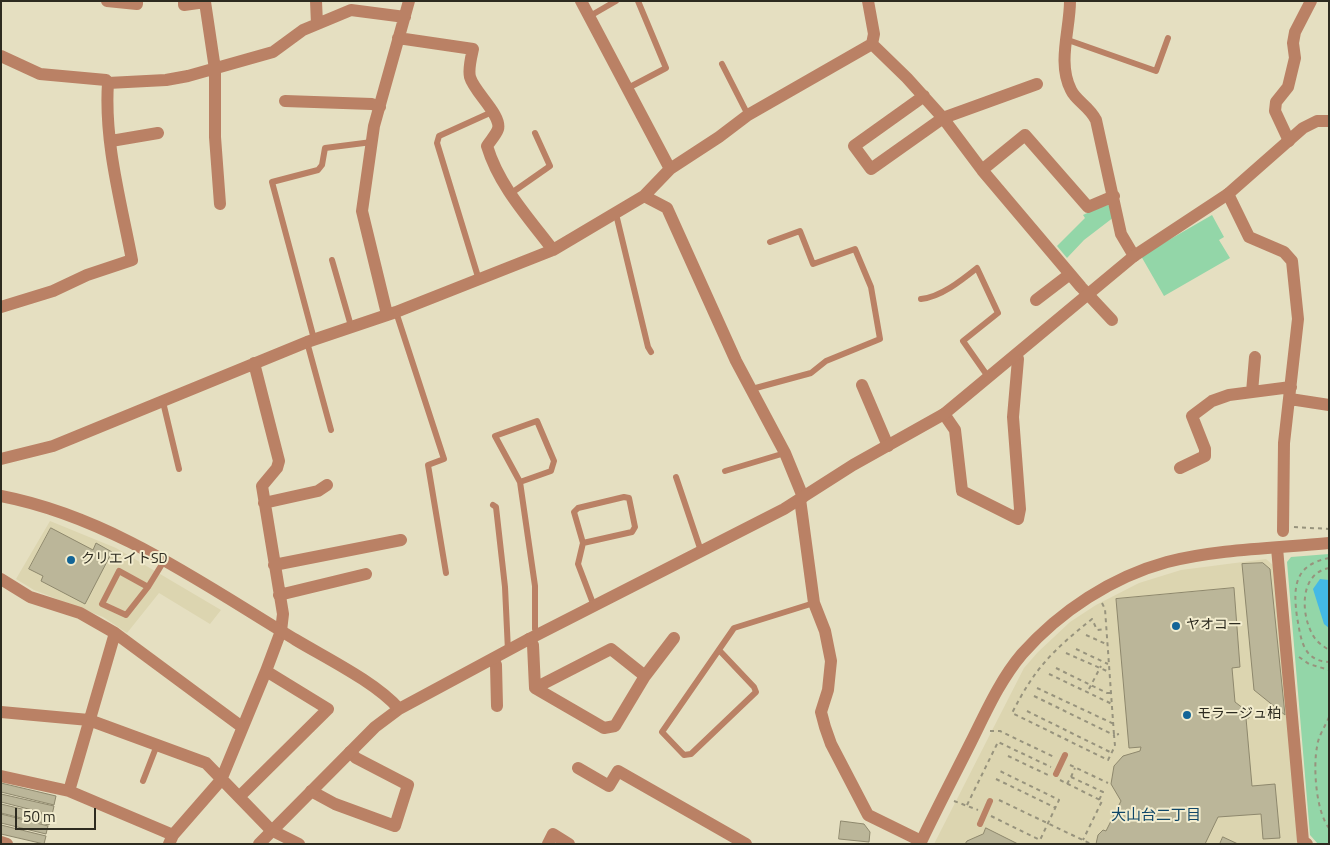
<!DOCTYPE html>
<html>
<head>
<meta charset="utf-8">
<style>
	body { margin:0 }
	#map { position:relative; width:1330px; height:845px; overflow:hidden; background:#e5dfc1; font-family:"Titillium Web",sans-serif }
	canvas { display:block }
	.frame { position:absolute; inset:0; border:2px solid #2d2b20; pointer-events:none }
	.scale { position:absolute; left:15px; top:808px; width:81px; height:22px; box-sizing:border-box; border:2px solid #2d2b20; border-top:0; padding-left:6px; font-size:15px; line-height:18px; white-space:nowrap; color:#2d2b20; -webkit-text-stroke:4px #f2ecce; paint-order:stroke }
</style>
</head>
<body>
<div id="map">
<canvas width="1330" height="845"></canvas>
<div class="frame"></div>
<div class="scale">50 m</div>
</div>
<script>
const ctx = document.querySelector('canvas').getContext('2d');
ctx.lineJoin = 'round';
function fill(path, color) {
  ctx.fillStyle = color;
  ctx.fill(path, 'evenodd');
}
function stroke(path, color, width, dash) {
  ctx.strokeStyle = color;
  ctx.lineWidth = width;
  ctx.lineCap = dash ? 'butt' : 'round';
  ctx.setLineDash(dash || []);
  ctx.stroke(path);
}
function write(font, color, halo, rows, align = 'center') {
  ctx.font = font + ' "Titillium Web","Noto Sans JP",sans-serif';
  ctx.lineWidth = 4;
  ctx.setLineDash([]);
  ctx.textBaseline = 'middle';
  ctx.strokeStyle = halo;
  ctx.fillStyle = color;
  for (const [text, x, y, turn = 0] of rows) {
    ctx.save();
    ctx.translate(x, y);
    ctx.rotate((+turn || 0) * Math.PI / 180);
    ctx.textAlign = isNaN(turn) ? turn : align;
    if (halo) ctx.strokeText(text, 0, 0);
    ctx.fillText(text, 0, 0);
    ctx.restore();
  }
}
fill(new Path2D(`
	M50,521l66,27 105,62 -11,14 -51,-31 -32,40 -24,-16 -69,-27 -18,-11z
	M1266,559l8,7 24,278h-364l90,-176 14,-16 32,-30 26,-17 43,-22 42,-13z`), '#dcd5b0');
fill(new Path2D(`
	M1106,204l4,2 4,11 -30,23 -17,18 -10,-12 28,-28 -2,-3z
	M1212,215l12,22 -5,3 11,18 -66,38 -23,-40z
	M1329,554v290h-11l-8,-9 -23,-273 4,-5z`), '#93d6a8');
fill(new Path2D(`
	M1320,579l9,1v48l-5,-4 -11,-35z`), '#43b9e6');
const building = new Path2D(`
	M51,528l42,22 3,-7 16,9 -27,52 -44,-23 2,-5 -14,-7z
	M1263,563l7,6 15,146 -31,-25 -12,-126z
	M1234,588l6,79 -8,1 3,34 13,10 1,6h-3l6,68 23,-2 5,54 -17,1 -2,-25 -43,3 -13,27h-109l2,-9 5,-5 3,1 15,-30 -10,-17 3,-18 9,-10 17,-5 1,-4 -12,1 -13,-149z
	M1,783l55,13 -2,9 -53,-13z
	M1,794l53,12 -2,9 -51,-13z
	M1,804l50,12 -2,9 -48,-12z
	M1,814l47,12 -2,8 -45,-11z
	M841,821l23,3 6,8 -1,10 -30,-3z
	M1,825l45,11 -2,8 -43,-10z
	M986,828l32,16h-53l2,-3 16,-7z
	M1223,837l15,7h-18z`);
fill(building, '#bbb699');
stroke(building, '#8e886d', 1);
stroke(new Path2D(`
	M1294,527l35,2
	M1329,558c-35,7 -36,29 -32,59 4,21 5,44 32,45
	M1329,568c-31,6 -28,49 -15,69 4,6 9,9 15,13
	M1102,603l3,6 9,126 5,-1
	M1086,635l20,9
	M1076,649l32,15
	M1066,653l43,19
	M1299,657l10,7 20,6
	M1056,668l51,25h4
	M1049,674l63,30
	M1037,688l77,36
	M1089,689l12,-23
	M1034,696l80,39 1,11 -7,14 -96,-47c23,-45 40,-62 80,-94l5,11 9,-1
	M1027,711l85,42
	M1329,717c-4,10 -11,19 -12,30 -4,20 -1,65 12,81
	M990,731h10l54,26
	M1008,756l40,19
	M1070,765l38,18
	M1071,777l4,-9
	M996,779l60,29
	M1060,780l42,21 -19,39
	M1067,784l4,-7 32,15 -4,8
	M999,800l92,44
	M954,801l24,9
	M967,805l31,-63 53,25
	M991,816l49,24 19,-40 -59,-29`), '#97937d', 2, [4, 4]);
stroke(new Path2D(`
	M590,16l26,-15
	M1068,40l88,31 12,-33
	M722,64l26,51
	M628,88l38,-20 -28,-67
	M510,194l40,-28 -15,-33
	M616,214l32,133 3,5
	M332,260l19,66
	M479,280l-42,-137 2,-7 53,-24
	M921,299c20,-2 41,-19 56,-31l21,45 -35,28 26,37
	M396,312l48,147 -16,6 18,108
	M314,339l-42,-157 46,-12 4,-5 3,-17 47,-6
	M307,342l24,88
	M752,389l59,-16 15,-12 54,-22 -9,-52 -16,-38 -42,15 -13,-33 -30,11
	M163,402l16,67
	M725,471l60,-18
	M676,477l25,74
	M520,482l31,-11 3,-10 -17,-40 -42,15 25,46 15,104v43l3,6
	M493,505l3,2 9,80 3,64
	M583,543l49,-11 3,-5 -6,-29 -5,-1 -46,11 -4,4 9,31 -5,21 16,42
	M148,587l-29,-16 -17,33 24,11 22,-28 16,-26
	M719,650l35,37 2,5 -65,62 -7,1 -22,-23 72,-104 80,-25
	M1056,774l9,-19
	M143,781l14,-36
	M980,824l10,-23`), '#ba8165', 6);
stroke(new Path2D(`
	M107,1l30,3v-3
	M184,1v4l21,-3 10,67v68l5,67
	M316,1l1,23
	M581,1l89,168
	M868,1l6,33 -2,10
	M1070,1c0,29 -13,62 1,89 5,11 18,16 25,30l25,114 13,22
	M398,38l75,11c-2,9 -5,20 -3,28 4,15 32,38 28,52 -2,6 -8,12 -11,17 12,40 41,71 66,104
	M1,56l39,18 66,6 2,3
	M924,96l-70,50 17,23 72,-51 94,-34
	M285,101l87,3 8,3
	M111,141l47,-8
	M1289,141l-14,-30 1,-9 12,-15 7,-29 -2,-15 2,-11 16,-31
	M982,170l43,-35 63,72 26,-11
	M1228,194l21,43 35,15 8,9 6,58 -14,124 -1,88
	M644,196l23,12 69,153 49,92 18,44
	M1036,300l34,-26
	M1,307l52,-16 34,-16 45,-15c-11,-58 -28,-118 -24,-177l58,-3 22,-4 85,-24 30,-22 48,-20 54,7
	M387,314l-25,-103 12,-85 35,-125
	M254,363l25,98 -2,7 -15,18 21,128 -2,17 -15,40
	M862,385l26,61
	M1252,392l3,-35
	M1290,399l39,6
	M944,414l11,16 7,61 56,28 2,-10 -7,-92 5,-58 -2,-4
	M1,459l52,-13 254,-104 89,-30 157,-62 91,-54 26,-27 49,-32 29,-22 124,-71 35,34 36,40 39,52 99,117 31,33
	M1180,468l25,-12v-7l-13,-33 20,-15 17,-6 62,-8
	M800,499l14,104 11,28 6,30 -3,29 -7,22 4,15 6,17 37,71 53,26
	M264,503l54,-12 9,-6
	M1277,548l26,293 4,3
	M274,565l127,-25
	M1,579l29,18 50,16 35,20 127,94
	M279,595l87,-21
	M529,639l4,6 2,43 69,40 11,-2 30,-50 29,-38
	M493,659l3,6 1,41
	M535,688l76,-39 34,27
	M1,712l88,8 117,43 65,67 28,14
	M578,768l31,18 9,-15 128,73
	M1,776l68,15 104,44
	M69,791l46,-158
	M311,791l24,13 60,22 13,-41 -52,-27 -6,-6
	M1,842l6,2
	M169,844l4,-9 48,-55 45,-109 62,38 -89,88
	M548,844l5,-10 16,10`), '#ba8165', 12);
stroke(new Path2D(`
	M1,496c109,21 202,88 295,144 30,18 81,43 103,69
	M259,844l116,-117 24,-18 130,-70 255,-130 69,-44 91,-51 190,-158 94,-62 75,-66 14,-7h12
	M920,844c16,-34 34,-68 51,-102 15,-30 29,-62 51,-88 38,-43 90,-77 145,-92 50,-13 110,-14 162,-19`), '#ba8165', 12);
for (const [x, y, r, color] of [
	[71,560,5,"#136597"],
	[1176,626,5,"#136597"],
	[1187,715,5,"#136597"]
]) {
  const dot = new Path2D();
  dot.arc(x, y, r, 0, 2 * Math.PI);
  ctx.fillStyle = color;
  ctx.fill(dot);
  stroke(dot, '#f2ecce', 2);
}
write('14px', '#2d2b20', '#f2ecce', [
	["クリエイトSD",81,560],
	["ヤオコー",1186,626],
	["モラージュ柏",1197,715]
], 'left');
write('15px', '#0f4668', '#f2ecce', [
	["大山台二丁目",1156,816]
]);
</script>
</body>
</html>
